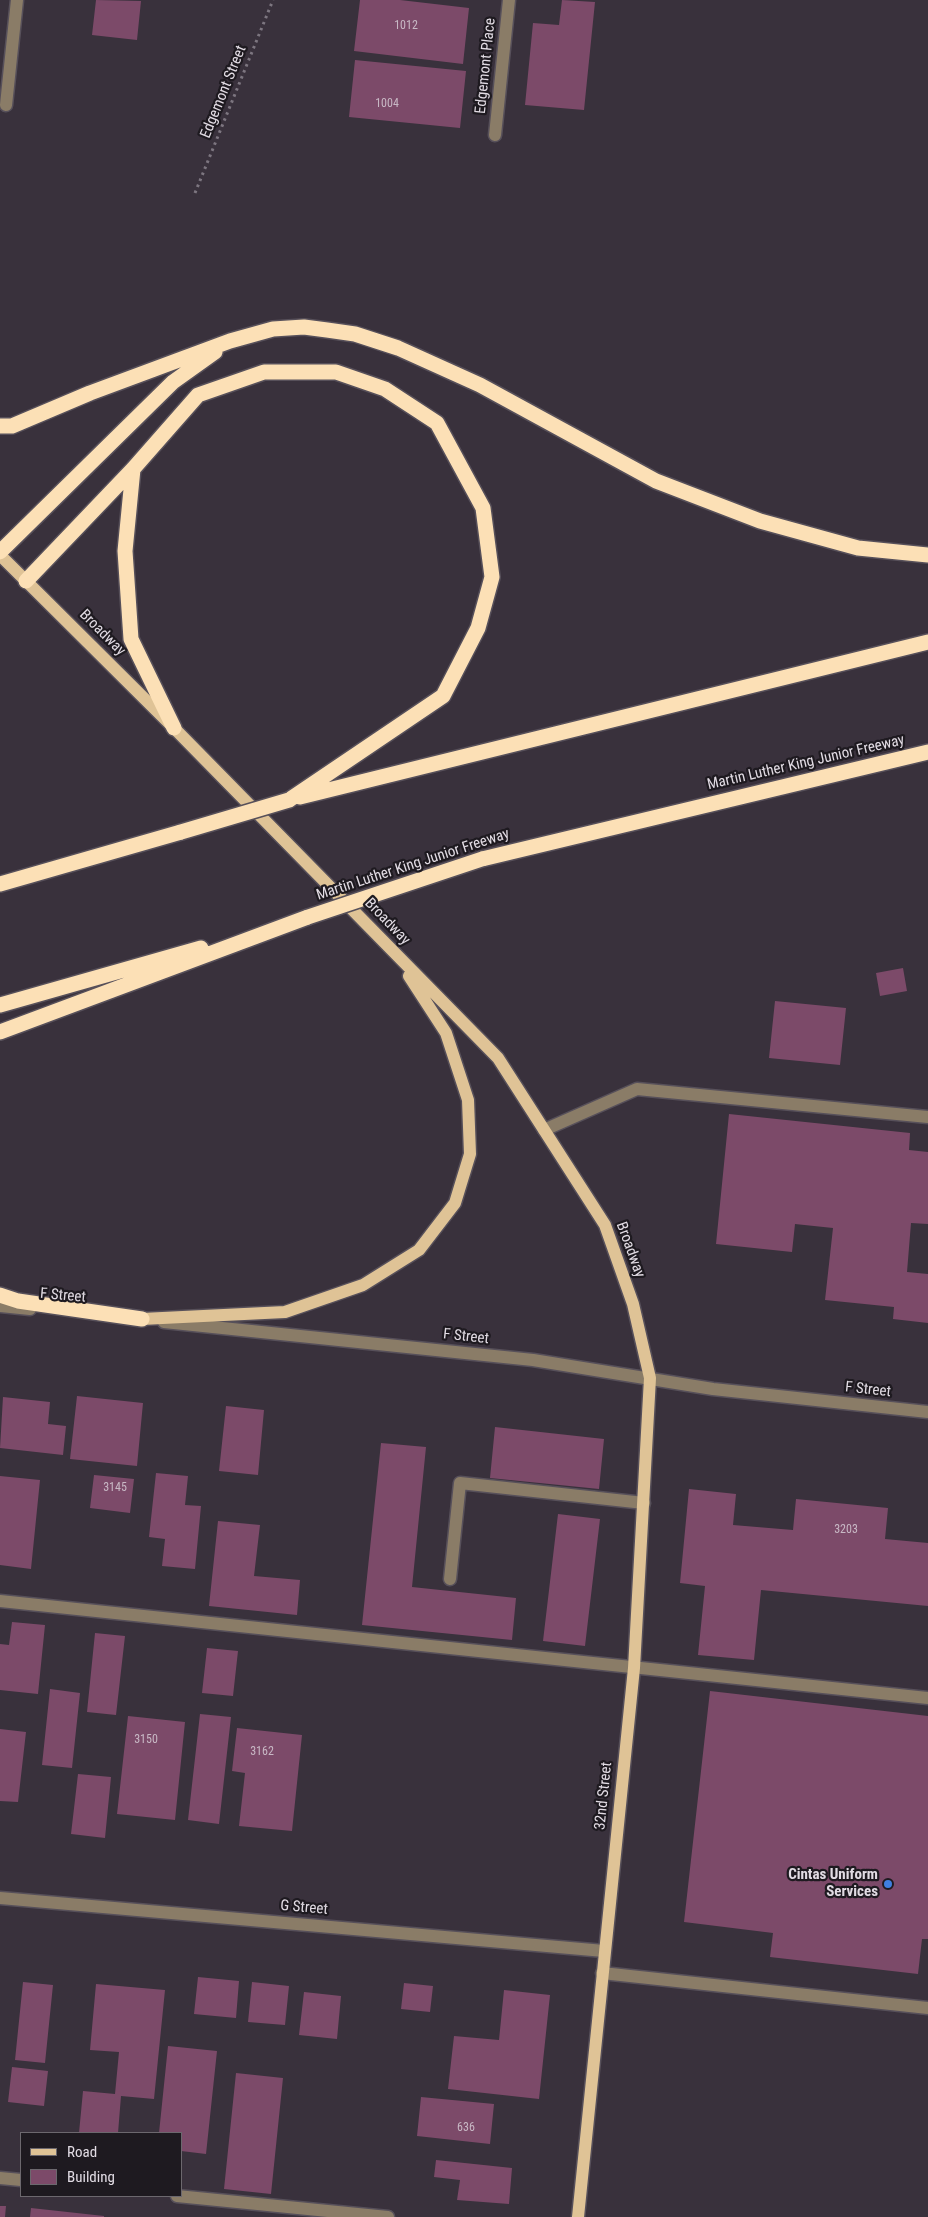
<!DOCTYPE html>
<html>
<head>
<meta charset="utf-8">
<style>
	body { margin:0 }
	#map { position:relative; width:928px; height:2217px; overflow:hidden; background:#39313c; font-family:"Roboto Condensed",sans-serif }
	canvas { display:block }
	.legend { position:absolute; left:20px; top:2132px; width:162px; height:65px; box-sizing:border-box; background:#1e1a20; border:1px solid #6c686e; margin:0; padding:6px 9px; list-style:none; font-size:15px; color:#e2dce4 }
	.legend li { display:flex; align-items:center; gap:10px; height:25px }
	.legend b { width:25px; border:1px solid #6c686e }
</style>
</head>
<body>
<div id="map">
<canvas width="928" height="2217"></canvas>
<ul class="legend">
<li><b style="height:6px;background:#dfc396"></b>Road</li>
<li><b style="height:14px;background:#7c4a69"></b>Building</li>
</ul>
</div>
<script>
const ctx = document.querySelector('canvas').getContext('2d');
ctx.lineJoin = 'round';
function fill(path, color) {
  ctx.fillStyle = color;
  ctx.fill(path, 'evenodd');
}
function stroke(path, color, width, dash) {
  ctx.strokeStyle = color;
  ctx.lineWidth = width;
  ctx.lineCap = dash ? 'butt' : 'round';
  ctx.setLineDash(dash || []);
  ctx.stroke(path);
}
function write(font, color, halo, rows, align = 'center') {
  ctx.font = font + ' "Roboto Condensed",sans-serif';
  ctx.lineWidth = 4.5;
  ctx.setLineDash([]);
  ctx.textBaseline = 'middle';
  ctx.strokeStyle = halo;
  ctx.fillStyle = color;
  for (const [text, x, y, turn = 0] of rows) {
    ctx.save();
    ctx.translate(x, y);
    ctx.rotate((+turn || 0) * Math.PI / 180);
    ctx.textAlign = isNaN(turn) ? turn : align;
    if (halo) ctx.strokeText(text, 0, 0);
    ctx.fillText(text, 0, 0);
    ctx.restore();
  }
}
fill(new Path2D(`
	M96,0l45,1 -4,39 -45,-5z
	M360,0h40l69,8 -6,56 -109,-13z
	M562,0l33,2 -11,108 -59,-5 8,-82 26,2z
	M355,60l111,11 -6,57 -111,-11z
	M903,968l4,23 -27,5 -4,-23z
	M775,1001l71,7 -6,57 -71,-7z
	M729,1114l181,19 -1,17 19,2v72l-17,-1 -4,49 21,2v49l-35,-4 1,-12 -69,-7 8,-72 -38,-4 -3,28 -76,-8z
	M77,1396l66,7 -6,63 -67,-7z
	M3,1397l47,5 -2,22 18,2 -3,29 -63,-7z
	M226,1406l38,4 -6,65 -39,-4z
	M495,1427l109,12 -5,50 -109,-11z
	M381,1443l45,4 -14,140 104,11 -4,42 -150,-15z
	M156,1473l32,3 -3,29 16,1 -6,63 -33,-3 3,-27 -16,-2z
	M94,1475l40,4 -4,34 -40,-5z
	M0,1476l40,4 -9,89 -31,-4z
	M689,1489l47,5 -3,31 60,5 3,-31 92,9 -3,31 43,4v63l-167,-16 -7,70 -56,-5 7,-69 -25,-3z
	M558,1514l42,5 -15,127 -42,-5z
	M218,1521l42,4 -6,51 46,4 -3,35 -88,-9z
	M12,1622l33,3 -7,69 -38,-4v-46l9,1z
	M95,1633l30,3 -9,79 -29,-3z
	M207,1648l31,3 -5,45 -31,-3z
	M50,1689l30,4 -8,75 -30,-3z
	M710,1691l218,25v223h-6l-4,35 -148,-17 3,-24 -89,-11z
	M200,1714l31,3 -12,107 -31,-4z
	M128,1716l57,6 -10,98 -58,-6z
	M237,1728l65,7 -10,96 -53,-5 6,-53 -13,-2z
	M0,1729l26,3 -8,70 -18,-1z
	M78,1774l33,3 -6,61 -34,-4z
	M198,1977l41,4 -3,37 -42,-4z
	M23,1982l30,3 -8,78 -30,-3z
	M252,1982l37,4 -4,39 -37,-3z
	M404,1983l29,3 -3,26 -29,-3z
	M96,1984l69,6 -11,109 -33,-3 -3,37h-39l4,-42 32,3 4,-42 -29,-2z
	M504,1990l46,5 -11,104 -91,-10 6,-53 45,4z
	M304,1992l37,4 -4,43 -38,-4z
	M168,2046l49,5 -11,103 -25,-3v-18h-22z
	M12,2067l36,4 -4,35 -36,-4z
	M236,2073l47,5 -12,116 -47,-5z
	M421,2097l73,7 -4,40 -73,-8z
	M436,2160l76,8 -3,36 -52,-4 3,-20 -26,-3z
	M0,2206h6l-1,11h-5z
	M31,2208l73,8v1h-74z`), '#7c4a69');
const minor = new Path2D(`
	M6,105l11,-105
	M495,135l14,-135
	M544,1130l93,-41 291,28
	M0,1306l30,3
	M164,1322l369,38 180,29 215,23
	M450,1579l10,-96 184,20
	M0,1601l928,97
	M0,1898l604,53
	M602,1973l326,35
	M0,2178l21,2
	M177,2196l211,21`);
const major = new Path2D(`
	M0,555l174,173 324,330 107,167 28,79 17,74 -16,290 -56,549
	M142,1319l143,-7 78,-27 56,-35 36,-47 15,-49 -2,-54 -22,-67 -37,-57`);
const highway = new Path2D(`
	M0,426h12l78,-33 140,-52 43,-12 31,-2 23,3 28,4 43,14 82,37 176,96 104,40 98,27 70,7
	M133,469l-8,82 6,88 43,89
	M0,552l173,-170 42,-30
	M26,581l107,-112 65,-74 66,-23h72l49,17 52,34 46,85 9,69 -14,51 -35,68 -154,104
	M300,797l628,-155
	M482,859l446,-107
	M0,884l181,-52
	M0,1005l201,-57
	M0,1032l308,-115
	M0,1295l18,6 124,18`);
stroke(minor, '#57505a', 15);
stroke(major, '#57505a', 15);
stroke(highway, '#57505a', 18);
stroke(new Path2D(`
	M195,193l78,-193`), '#7d7680', 3, [2.5, 4]);
stroke(minor, '#8a7c67', 12);
stroke(major, '#dfc396', 12);
stroke(highway, '#fce0b6', 15);
const highwayBridge = new Path2D(`
	M181,832l108,-32
	M308,917l174,-58`);
stroke(highwayBridge, '#57505a', 18, []);
stroke(highwayBridge, '#fce0b6', 15);
for (const [x, y, r, color] of [
	[888,1884,5,"#3f7fe0"]
]) {
  const dot = new Path2D();
  dot.arc(x, y, r, 0, 2 * Math.PI);
  ctx.fillStyle = color;
  ctx.fill(dot);
  stroke(dot, '#1e1a20', 2);
}
write('12px', '#c8b8c5', null, [
	["1012",406,26],
	["1004",387,104],
	["3145",115,1488],
	["3203",846,1530],
	["3150",146,1740],
	["3162",262,1752],
	["636",466,2128]
]);
write('15px', '#e2dce4', '#1e1a20', [
	["Edgemont Place",486,66,-84],
	["Edgemont Street",224,92,-68],
	["Broadway",102,633,45],
	["Martin Luther King Junior Freeway",806,763,-13],
	["Martin Luther King Junior Freeway",413,865,-18],
	["Broadway",387,922,46],
	["Broadway",630,1250,70],
	["F Street",63,1296,5],
	["F Street",466,1337,6],
	["F Street",868,1390,6],
	["32nd Street",604,1796,-84],
	["G Street",304,1908,5]
]);
write('bold 15px', '#e2dce4', '#1e1a20', [
	["Cintas Uniform",878,1875],
	["Services",878,1892]
], 'right');
</script>
</body>
</html>
